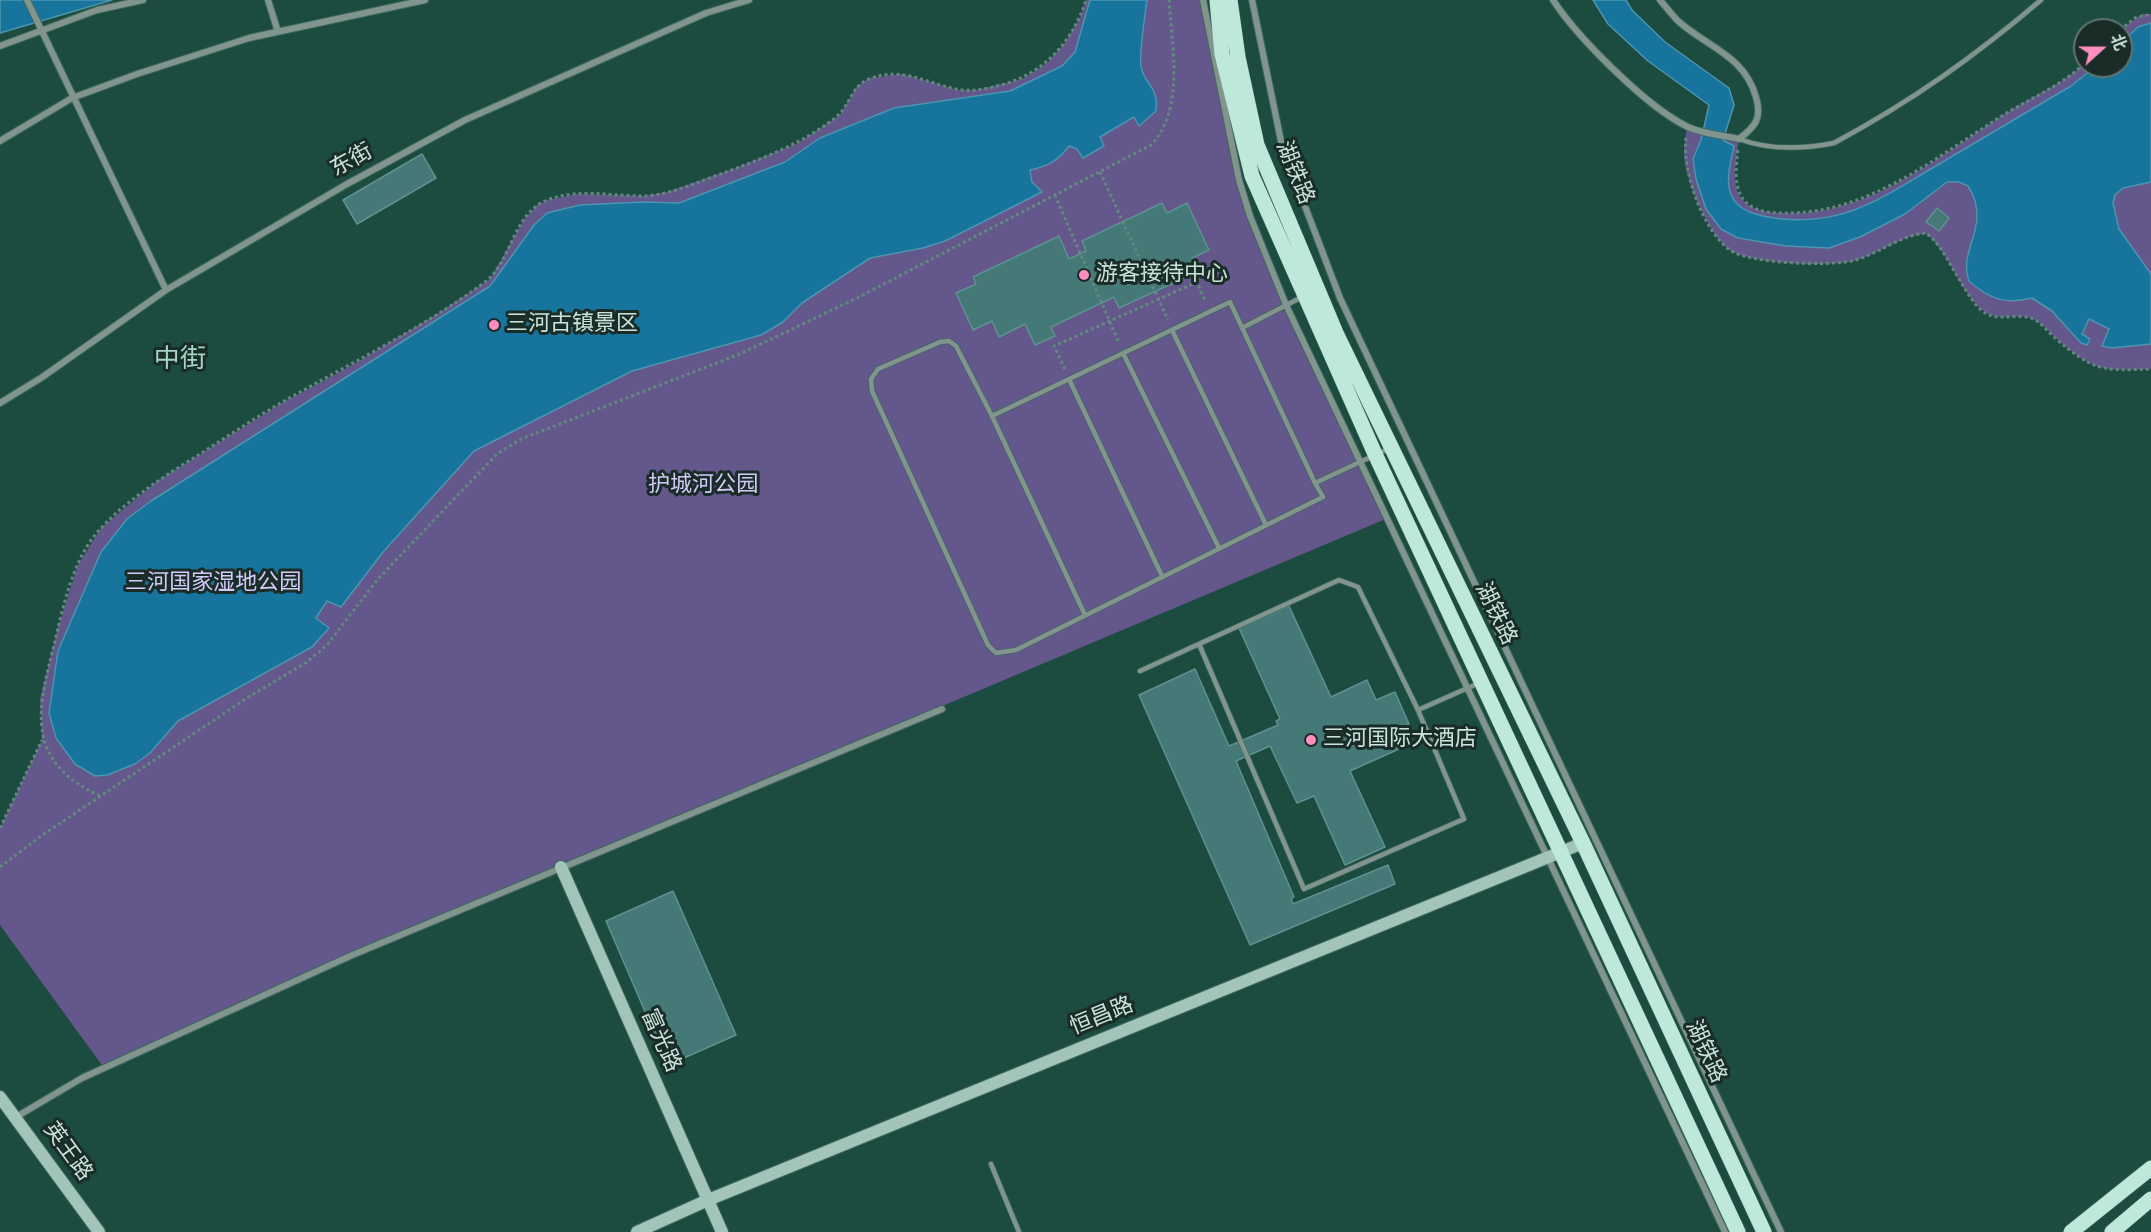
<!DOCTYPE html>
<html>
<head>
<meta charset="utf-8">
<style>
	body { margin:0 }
	#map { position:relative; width:2151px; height:1232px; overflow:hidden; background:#1c4b3f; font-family:Jost,"Noto Sans SC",sans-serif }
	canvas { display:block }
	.north { position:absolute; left:2073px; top:18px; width:60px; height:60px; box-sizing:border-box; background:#192c27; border:2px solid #60756f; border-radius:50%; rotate:69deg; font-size:16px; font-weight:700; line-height:24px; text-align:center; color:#cae2da }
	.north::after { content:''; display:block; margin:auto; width:21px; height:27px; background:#fd8ebe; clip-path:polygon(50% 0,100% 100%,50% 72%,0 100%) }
</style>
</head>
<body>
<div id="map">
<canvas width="2151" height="1232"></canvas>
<div class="north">北</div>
</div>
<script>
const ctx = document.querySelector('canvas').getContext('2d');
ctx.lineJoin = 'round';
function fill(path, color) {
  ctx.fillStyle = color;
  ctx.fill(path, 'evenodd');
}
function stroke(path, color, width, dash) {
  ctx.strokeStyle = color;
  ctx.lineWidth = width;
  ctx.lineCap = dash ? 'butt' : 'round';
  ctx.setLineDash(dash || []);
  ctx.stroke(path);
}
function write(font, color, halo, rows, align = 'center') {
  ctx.font = font + ' Jost,"Noto Sans SC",sans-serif';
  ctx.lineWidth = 6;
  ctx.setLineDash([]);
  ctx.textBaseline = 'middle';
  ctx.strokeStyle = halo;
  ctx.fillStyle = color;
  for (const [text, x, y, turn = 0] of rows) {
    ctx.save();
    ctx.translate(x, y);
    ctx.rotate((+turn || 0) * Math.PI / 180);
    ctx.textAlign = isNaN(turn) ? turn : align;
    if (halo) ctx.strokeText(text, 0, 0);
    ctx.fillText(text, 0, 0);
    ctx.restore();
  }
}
fill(new Path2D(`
	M1086,0h117l36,180 47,125 102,213 -1038,438 -246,112 -104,-143v-97l42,-88 -2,-41 18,-72 20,-62 23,-37 55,-46 124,-78 74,-40 83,-50 53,-35 35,-61 12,-13 11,-5 29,-6 68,2 22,-4 66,-23 65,-26 42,-28 17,-29 13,-8 32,-4 56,16h18l46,-11 25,-16 17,-19 16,-26z
	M2142,14h9v355c-46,2 -56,3 -92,-28 -8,-7 -15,-16 -24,-21 -22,-11 -37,8 -59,-16 -18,-19 -30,-56 -50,-70 -25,1 -48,21 -73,27 -25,6 -100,3 -122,-10 -21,-14 -42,-63 -46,-88 -2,-12 0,-24 2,-36l52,12c-2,17 -9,44 2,59 9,12 27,15 42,15 86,4 156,-57 225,-101 26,-17 55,-28 77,-49v3h36l-1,-36z`), '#63578b');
const water = new Path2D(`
	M0,0h112l-112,33z
	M1090,0h57c-2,14 -8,55 -6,67 3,17 18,19 15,44l-17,15 -5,-9 -34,20 4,9 -21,12 -6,-9 -8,-3c-11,15 -21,20 -39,24l2,12 10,10 -97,49 -22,7 -53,10 -68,45 -19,19 -22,13 -129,36 -158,80 -91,101 -42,55 -14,-6 -11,17 13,10 -17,19 -134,74 -28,32 -15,11 -28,11 -12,1 -20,-12 -19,-26 -7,-25 9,-62 43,-99 26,-33 24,-18 339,-215 44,-61 13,-12 33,-8 62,-3 37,1 106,-41 35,-24 74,-30 116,-17 52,-25 13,-14z
	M1593,0h33l6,10 33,32 64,46 5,17 -11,35 11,6c-7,32 -14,59 25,69 27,7 60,6 86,-2 32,-10 60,-29 89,-46 46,-27 91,-54 137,-81l25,-20h25v-23l17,-16 13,-4v159l-28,6 -8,7 -2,8 6,26 32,45v70l-39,4 -10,-2 7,-17 -20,-10 -7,15 8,5 -3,6 -6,-2 -29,-32 -20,-13c-26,7 -43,1 -63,-17 -12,-32 24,-55 -1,-95l-9,-4h-12l-42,32 -45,23 -31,11 -43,-2 -48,-8 -17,-9 -15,-20 -10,-30 -3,-20 8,-19 8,-35 -61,-44 -40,-37z`);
fill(water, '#17749d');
stroke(water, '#4d95af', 1.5);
const building = new Path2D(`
	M422,154l14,24 -79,46 -14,-24z
	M1162,203l5,10 20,-10 22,47 -17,8 3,4 -5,2 5,9 -76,35 -5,-11 -63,30 4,9 -20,9 -10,-21 -26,13 -7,-16 -19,9 -17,-37 20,-9 -3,-7 86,-41 10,23 17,-8 -4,-10z
	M1937,208l12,10 -10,13 -13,-9z
	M1289,606l42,91 36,-17 9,20 19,-8 14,32 -18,8 8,17 -49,22 35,76 -40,18 -31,-69 -17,7 -27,-57 -34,15 58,136 -3,2 2,5 95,-39 7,19 -145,61 -111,-250 56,-26 34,77 49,-21 -2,-4 4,-2 -41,-91z
	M673,891l63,144 -68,30 -62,-144z`);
fill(building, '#457978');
stroke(building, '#5e9291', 1.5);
const lane = new Path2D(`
	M1739,139c30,11 65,10 95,4 78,-42 140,-86 207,-143
	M1242,328l60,-31
	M1172,330l94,195
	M1123,353l96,195
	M1069,379l93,197
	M992,416l-36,-70 -7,-5 -9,1 -62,27 -7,10 1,12 116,254 8,8 20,-3 307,-153 -8,-14
	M1085,615l-93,-199 238,-114 85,181 75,-35
	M1199,644l105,245 160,-70 -46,-109
	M1140,671l199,-91 19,7 60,123 61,-27
	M991,1164l28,68`);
const street = new Path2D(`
	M27,0l139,290
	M268,0l10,32
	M1203,0l36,180 11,36 36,89 439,927
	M1252,0l30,146 58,152 441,934
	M1553,0c25,38 93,106 133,126 15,8 37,9 53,13 17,-13 23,-21 17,-42 -12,-42 -49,-50 -78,-76 -6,-6 -12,-14 -18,-21
	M0,46l97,-36 46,-10
	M0,141l72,-43 65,-24 112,-36 176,-38
	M0,403l41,-25 125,-88 181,-106 118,-64 241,-107 43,-13
	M16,1117l66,-39 268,-122 592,-247`);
const secondary = new Path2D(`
	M561,867l161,365
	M0,1097l99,135
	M637,1232l71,-32 875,-357`);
const primary = new Path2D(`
	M1217,0l5,54 30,122 123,278 363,778
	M1230,0l8,57 19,88 79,188 247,510 181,389
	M2071,1232l80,-64
	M2112,1232l39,-33`);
stroke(lane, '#3f695e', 6);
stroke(street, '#3f695e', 8);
stroke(secondary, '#3f695e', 14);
stroke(primary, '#3f695e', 16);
stroke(new Path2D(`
	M2120,30l15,-12 16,-4
	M1686,138c-4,32 16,92 44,112 20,14 97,16 122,11 25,-6 48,-26 74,-28 19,13 34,55 53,75 16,16 32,5 52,10 9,3 17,14 24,20 39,33 46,33 96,31
	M1738,150c-5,36 -2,62 41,63 85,3 150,-51 218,-94 29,-19 63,-32 88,-56
	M1100,172l68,148
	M1055,195l64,148
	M1065,369l-11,-23 143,-64 8,19
	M100,796c-75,-35 -63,-84 -46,-151 9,-38 19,-88 47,-117 29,-31 67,-54 102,-76 25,-16 50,-33 76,-48 69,-40 141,-74 206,-122 27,-20 27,-68 62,-82 31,-12 64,-4 96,-4 29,-1 59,-16 86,-25 37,-14 76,-29 107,-54 14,-11 15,-31 33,-38 31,-13 58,4 87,10 15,3 30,0 45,-4 43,-12 71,-42 85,-85
	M0,828l42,-88
	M0,867l41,-31 206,-138 60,-36 20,-17 51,-66 119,-125 24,-15 219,-85 117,-56 294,-153c34,-35 21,-100 18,-145`), '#63897f', 3, [3, 3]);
stroke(lane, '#81958e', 4.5);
stroke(street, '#81958e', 6);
stroke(secondary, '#a3c4b9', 12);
stroke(primary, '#bee8da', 15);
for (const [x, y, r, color] of [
	[1084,275,6,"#fd8ebe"],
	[494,325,6,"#fd8ebe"],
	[1311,740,6,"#fd8ebe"]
]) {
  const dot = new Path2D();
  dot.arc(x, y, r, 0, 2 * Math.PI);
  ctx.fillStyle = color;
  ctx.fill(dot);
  stroke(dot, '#192c27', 2);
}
write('22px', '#cae2da', '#192c27', [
	["东街",352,161,-29],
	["湖铁路",1294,173,68],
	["湖铁路",1495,614,64],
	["恒昌路",1102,1017,-22],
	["富光路",660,1041,66],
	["湖铁路",1705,1052,65],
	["英王路",67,1152,54]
]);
write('22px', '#cae2da', '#192c27', [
	["游客接待中心",1096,275],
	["三河古镇景区",506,325],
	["三河国际大酒店",1323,740]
], 'left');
write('22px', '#d3caf8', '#192c27', [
	["护城河公园",703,486],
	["三河国家湿地公园",213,584]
]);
write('26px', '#a3d4c5', '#192c27', [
	["中街",180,361]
]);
</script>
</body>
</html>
